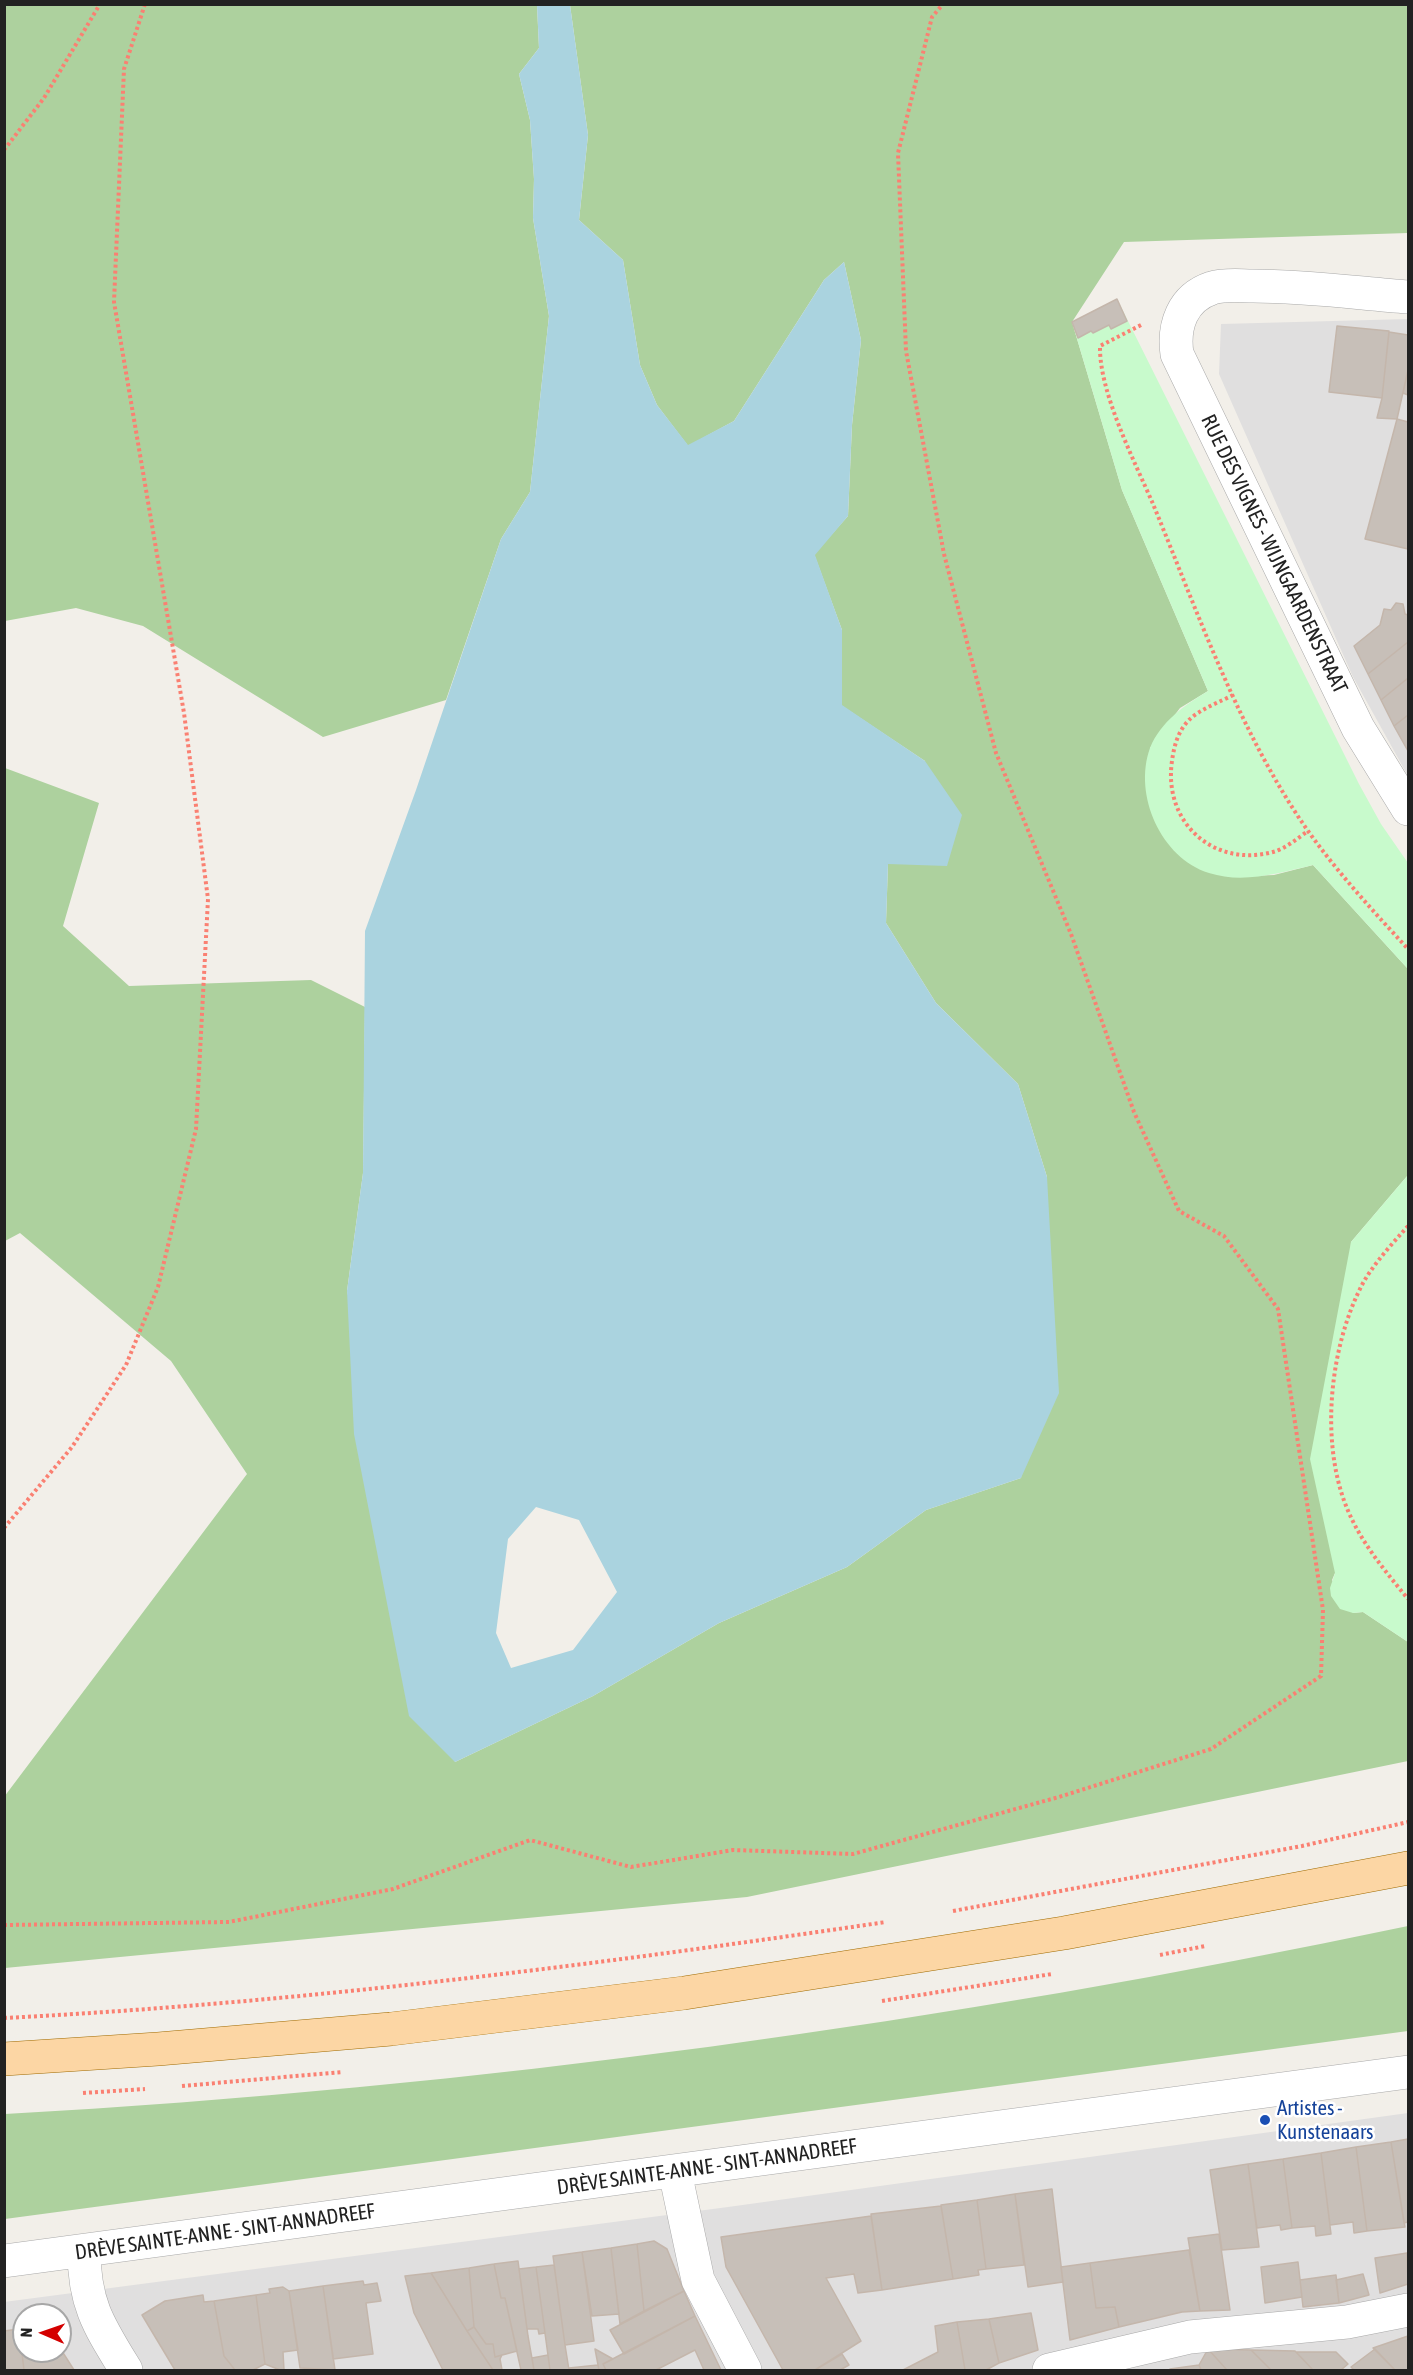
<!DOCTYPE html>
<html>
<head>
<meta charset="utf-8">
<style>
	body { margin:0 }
	#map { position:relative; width:1413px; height:2375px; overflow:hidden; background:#f2efe9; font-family:"Asap Condensed",sans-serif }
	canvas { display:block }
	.frame { position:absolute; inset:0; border:6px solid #222; pointer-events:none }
	.north { position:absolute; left:12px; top:2303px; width:60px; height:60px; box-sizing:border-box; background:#fff; border:2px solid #a7a7a7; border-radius:50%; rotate:272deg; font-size:16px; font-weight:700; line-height:24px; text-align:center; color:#222 }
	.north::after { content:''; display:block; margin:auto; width:21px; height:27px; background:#d40000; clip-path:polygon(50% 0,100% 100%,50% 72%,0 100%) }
</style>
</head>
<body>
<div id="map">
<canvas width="1413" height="2375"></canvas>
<div class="frame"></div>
<div class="north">N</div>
</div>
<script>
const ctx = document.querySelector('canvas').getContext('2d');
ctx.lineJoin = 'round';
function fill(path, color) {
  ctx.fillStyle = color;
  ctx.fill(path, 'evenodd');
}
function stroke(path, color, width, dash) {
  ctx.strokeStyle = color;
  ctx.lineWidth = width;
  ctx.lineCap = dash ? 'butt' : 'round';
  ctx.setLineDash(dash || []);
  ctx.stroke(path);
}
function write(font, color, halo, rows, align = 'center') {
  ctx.font = font + ' "Asap Condensed",sans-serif';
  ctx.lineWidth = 5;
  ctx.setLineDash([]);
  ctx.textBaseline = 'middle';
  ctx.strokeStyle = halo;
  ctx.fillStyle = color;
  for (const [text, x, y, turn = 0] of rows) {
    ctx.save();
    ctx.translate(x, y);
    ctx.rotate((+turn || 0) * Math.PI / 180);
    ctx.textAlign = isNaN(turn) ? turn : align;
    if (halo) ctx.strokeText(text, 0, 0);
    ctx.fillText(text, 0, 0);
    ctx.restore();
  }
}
fill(new Path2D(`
	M1408,319v457l-55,-99 -134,-303 2,-50z
	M1408,2113v257h-1403l-1,-68 724,-95zM24,2315h36v36h-36z`), '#e0dfdf');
fill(new Path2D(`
	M5,5h532l2,43 -20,26 11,46 4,59 -1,39 16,98 -19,176 -29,47 -55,161 -123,37 -180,-111 -67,-18 -71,13z
	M570,5h838v228l-284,9 -52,80 50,168 86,201 -28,17 -30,40 78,129 46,-2 39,-10 95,104v206l-57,67 -16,331 -3,7 21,33 10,-1 45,30v119l-661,136 -742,71 -1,-171 243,-323 -76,-113 -151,-128 -15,8v-473l94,35 -36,123 66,60 182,-6 54,27 -2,166 -16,118 108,471 138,-66 126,-73 128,-56 79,-57 95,-32 26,-301 -29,-93 -82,-81 -50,-80 2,-59 37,-103 -83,-55v-76l-28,-76 34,-38 4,-91 9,-85 -17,-78 -20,18 -90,141 -46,25 -31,-41 -17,-40 -17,-105 -44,-40 9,-85z
	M1408,1926v105l-1403,188v-105c469,-26 943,-91 1403,-188z`), '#add19e');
fill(new Path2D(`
	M1117,299l242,485 22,40 27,39v106l-95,-104c-34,8 -70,19 -104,8 -48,-15 -76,-78 -59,-125 11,-27 35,-43 58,-57l-86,-201 -50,-168z
	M1408,1175v467l-45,-30 -10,1 -13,-4 -9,-13 -1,-8 5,-15 -25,-114 41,-217z`), '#c8facc');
fill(new Path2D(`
	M537,5h33l18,130 -9,85 44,40 17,105 17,40 31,40 46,-24 90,-141 20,-18 17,78 -9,85 -4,91 -33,39 27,75v75l83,56 37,54 -15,51 -59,-2 -2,59 50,80 82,81 29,93 12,216 -38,85 -95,32 -79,57 -128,56 -126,73 -138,66 -46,-46 -55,-282 -7,-143 16,-118 2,-242 51,-141 85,-251 29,-47 19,-176 -16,-98 1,-39 -4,-59 -11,-46 20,-26zM536,1507l43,13 38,72 -44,58 -62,18 -15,-35 12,-94z`), '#aad3df');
const building = new Path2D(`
	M1117,299l10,22 -16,8 -2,-4 -16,8 -2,-2 -13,7 -6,-16z
	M1337,326l52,5 -7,67 -53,-6z
	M1389,332l19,3v35l-11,49 -20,-1 5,-20z
	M1408,370v25l-5,-2z
	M1397,419l11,3v127l-43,-10z
	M1396,603l7,1 2,10 3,1v27l-40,32 -14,-28 26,-21 4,-16 7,1z
	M1408,642v36l-27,22 -13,-26z
	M1408,678v37l-14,11 -13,-26z
	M1408,715v36l-14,-25z
	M1408,2139v83l-4,1 -13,-81z
	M1391,2142l14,85 -38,4 -11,-84z
	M1356,2147l11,84 -13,2 -1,-11 -23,3 -9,-72z
	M1321,2153l10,81 -15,2 -1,-10 -23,2 -9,-69z
	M1283,2159l9,69 -11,2 -1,-5 -23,3 -9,-64z
	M1248,2164l11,83 -37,3 -12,-80z
	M1052,2189l11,93 -35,5 -13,-93z
	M1015,2194l9,71 -38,4 -9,-69z
	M977,2200l9,69 -8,1 1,5 -26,4 -12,-74z
	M941,2206l12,73 -71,11 -11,-76z
	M871,2216l11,74 -24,3 -4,-19 -28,4 35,63 -46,29h-32l-57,-103 -5,-30z
	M1219,2234l11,76 -30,1 -12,-73z
	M654,2241l13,8 17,42 -40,20 -7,-67z
	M637,2244l7,67 -24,13 -9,-76z
	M611,2248l8,66 -27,2 -10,-64z
	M1189,2250l11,61 -18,1 -63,15 -4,-20 -19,1 -6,-45z
	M582,2252l12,89 -29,4 -12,-89z
	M1407,2253l1,31 -28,9 -5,-35z
	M518,2261l10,75 6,34h-13l-16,-72h-4l-7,-34z
	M1298,2262l4,35 -37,6 -4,-36z
	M1090,2263l6,45 19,-1 4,20 -49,13 -9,-73z
	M494,2264l7,34h4l12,53 -22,6 -2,-13h-7l-12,-17 -5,-59z
	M554,2265l11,80 4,25h-19l-14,-103z
	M536,2267l9,66 -6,1 -1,-5h-11l-8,-60z
	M469,2268l5,59 -7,4 -36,-58z
	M431,2273l36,58 26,39h-50l-29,-57 -9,-37z
	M1363,2274l6,21 -30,8 -3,-23z
	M1336,2275l3,28 -36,4 -3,-27z
	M363,2281l1,4 13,-2 4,18 -15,2 7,51 -40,5 -10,-73z
	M323,2286l12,84 -35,-2 -11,-77z
	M283,2287l6,4 9,59 -15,2 1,18h-4l-15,-6 -9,-69 14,-2 -1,-4z
	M684,2291l11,25 -71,38 -14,-24z
	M203,2295l1,7 10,-1 10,55 11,14h-60l-33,-55 23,-14z
	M256,2295l9,69 -12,6h-18l-11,-14 -10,-55z
	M1031,2313l7,37 -39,13 -10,-44z
	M695,2316l26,54h-17l-9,-20 -39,20h-50l-3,-6z
	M989,2319l10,44 -13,7h-21l-8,-48z
	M957,2322l8,48h-62l35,-18 -3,-26z
	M474,2327l12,17h7l2,13 7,-2 -2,4 2,11h-9l-26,-39z
	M24,2328v23h36v-3l14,22h-50l-5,-41z
	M19,2329l5,41h-20v-39z
	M1408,2336v34h-13l-22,-22z
	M595,2349l18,10 -10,5 3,6h-7z
	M1208,2349l19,21h-26l-2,-5z
	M1208,2349l43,1 20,20h-44z
	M1375,2349l20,21h-41l-3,-3z
	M1251,2350l44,1 18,19h-42z
	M1296,2352h40l12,12 -7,6h-28z
	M842,2354l7,11 -9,5h-25z
	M548,2355l2,15h-16l-2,-12z
	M598,2365l1,5h-30v-2z
	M1199,2365l2,5 -31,-1z`);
fill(building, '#c7bfb8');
stroke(building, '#c4b6ab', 1.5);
const minor = new Path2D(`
	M1408,297c-51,-4 -103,-11 -155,-11 -13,0 -28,-2 -41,2 -30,10 -39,38 -35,66l181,374 50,81
	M675,2172l23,108 47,90
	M84,2251c0,53 15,75 42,119
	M4,2261l1404,-189
	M1049,2370l141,-33 157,-15 61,-12`);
const major = new Path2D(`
	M4,2059l154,-10 233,-20 293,-36 380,-60 344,-65`);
stroke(minor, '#a9a9a9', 34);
stroke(major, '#a06b00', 34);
stroke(new Path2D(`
	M4,150l40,-52 56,-94
	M1141,325l-41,21c-1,46 34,114 53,158 45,109 87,230 155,327 30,42 66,81 100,118
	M1233,695c-13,7 -33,14 -44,25 -11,11 -15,26 -17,41 -9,61 41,107 101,91 12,-3 25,-14 35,-21
	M1408,1226c-15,17 -33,36 -45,57 -34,64 -44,163 -14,230 14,32 37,59 59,86
	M4,1528l68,-81 54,-82 32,-78 38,-158 12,-230 -24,-186 -70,-411 10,-233 21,-65
	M953,1911l349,-65 106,-24
	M4,1925l225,-3 164,-33 137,-49 101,27 102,-17 120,4 206,-57 152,-48 110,-73 2,-66 -45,-301 -54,-73 -45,-25 -45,-99 -63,-178 -75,-181 -52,-199 -38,-203 -8,-198 34,-136 11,-13
	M1160,1955l45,-9
	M882,2001l170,-27
	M4,2018c296,-15 590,-53 882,-96
	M182,2086l160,-14
	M83,2093l62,-4`), '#fa8072', 4, [3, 3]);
stroke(minor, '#fff', 33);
stroke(major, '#fcd6a4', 33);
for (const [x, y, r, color] of [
	[1265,2120,6,"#1a4fb4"]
]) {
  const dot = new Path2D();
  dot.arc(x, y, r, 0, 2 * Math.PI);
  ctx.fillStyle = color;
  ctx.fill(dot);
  stroke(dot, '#fff', 2);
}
write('21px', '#222', '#fff', [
	["RUE DES VIGNES - WIJNGAARDENSTRAAT",1274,554,64],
	["DRÈVE SAINTE-ANNE - SINT-ANNADREEF",707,2167,-8],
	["DRÈVE SAINTE-ANNE - SINT-ANNADREEF",225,2232,-8]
]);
write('21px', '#164399', '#fff', [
	["Artistes -",1277,2108],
	["Kunstenaars",1277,2132]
], 'left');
</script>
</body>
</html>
